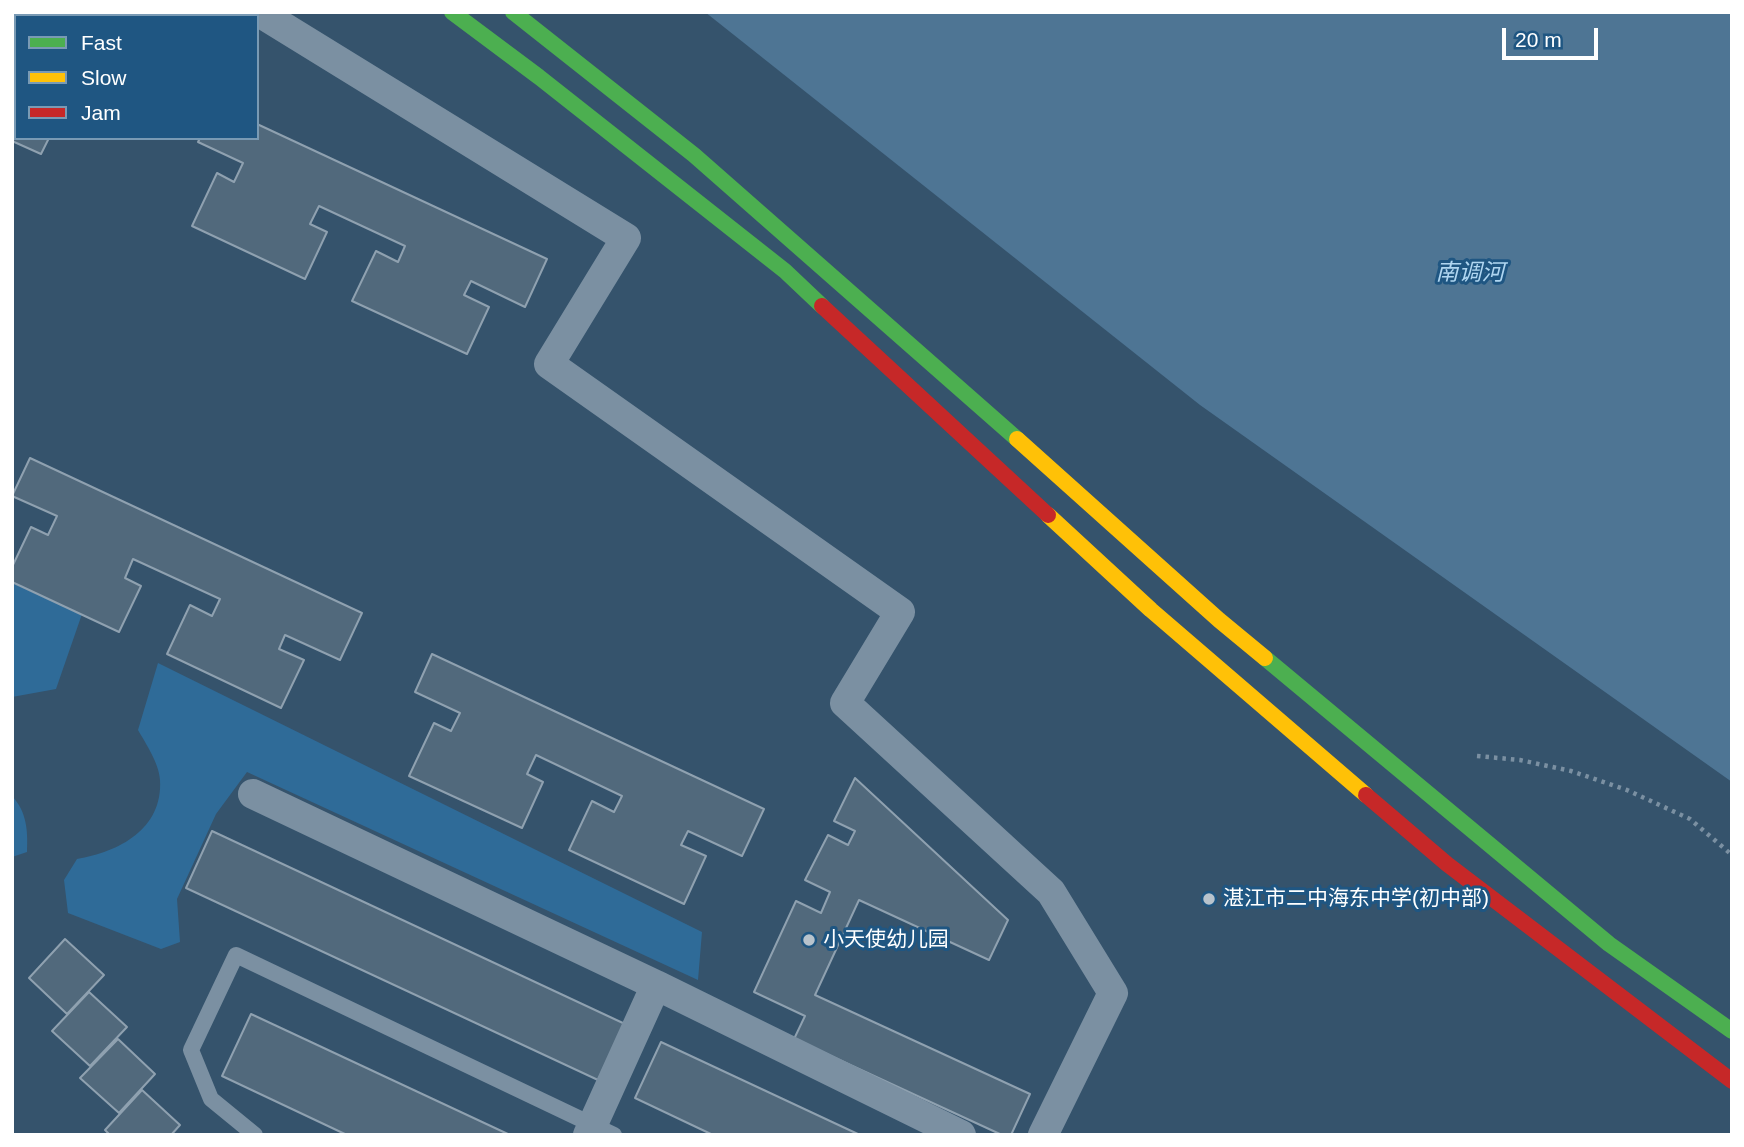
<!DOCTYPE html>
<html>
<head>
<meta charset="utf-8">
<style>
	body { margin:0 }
	#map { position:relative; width:1744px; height:1147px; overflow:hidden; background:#35536c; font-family:Arial,sans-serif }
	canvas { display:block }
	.frame { position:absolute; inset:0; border:14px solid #fff; pointer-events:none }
	.legend { position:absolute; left:14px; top:14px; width:245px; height:126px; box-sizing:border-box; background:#1f5682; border:2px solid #799ab4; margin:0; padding:9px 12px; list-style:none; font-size:21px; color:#fff }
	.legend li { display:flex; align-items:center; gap:14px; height:35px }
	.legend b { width:35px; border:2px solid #799ab4 }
	.scale { position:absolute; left:1502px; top:28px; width:96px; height:32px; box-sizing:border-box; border:4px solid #fff; border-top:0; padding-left:9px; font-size:21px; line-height:24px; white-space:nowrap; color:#fff; -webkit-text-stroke:5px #1f5682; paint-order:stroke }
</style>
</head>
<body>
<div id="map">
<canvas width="1744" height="1147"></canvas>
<div class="frame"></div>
<ul class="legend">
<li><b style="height:9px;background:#4caf50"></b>Fast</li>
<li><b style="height:9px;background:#ffc107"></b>Slow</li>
<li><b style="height:9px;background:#c62828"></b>Jam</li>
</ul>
<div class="scale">20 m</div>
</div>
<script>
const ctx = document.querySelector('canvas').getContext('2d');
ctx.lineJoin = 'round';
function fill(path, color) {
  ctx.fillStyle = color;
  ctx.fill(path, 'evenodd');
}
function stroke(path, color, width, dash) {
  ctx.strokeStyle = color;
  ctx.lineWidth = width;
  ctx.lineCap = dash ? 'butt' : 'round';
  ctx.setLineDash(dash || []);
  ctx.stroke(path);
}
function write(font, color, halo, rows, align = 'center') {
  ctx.font = font + ' Arial,"Noto Sans SC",sans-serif';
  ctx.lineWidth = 6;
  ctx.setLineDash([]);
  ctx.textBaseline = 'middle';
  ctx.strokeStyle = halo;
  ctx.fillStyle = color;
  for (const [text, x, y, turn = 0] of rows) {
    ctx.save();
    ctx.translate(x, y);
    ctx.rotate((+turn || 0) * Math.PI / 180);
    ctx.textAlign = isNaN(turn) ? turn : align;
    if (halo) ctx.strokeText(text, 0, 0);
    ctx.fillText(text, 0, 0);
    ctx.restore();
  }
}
fill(new Path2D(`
	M12,583l70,31 -26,75 -44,8z
	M158,663l544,269 -4,48 -451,-208 -31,42 -39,85 3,43 -19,7 -93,-36 -4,-33 13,-21c42,-7 86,-30 83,-79 -1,-17 -14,-36 -22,-50z
	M12,796c15,16 16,35 15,56l-15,5z`), '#2f6b98');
fill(new Path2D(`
	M705,12h1027v770l-532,-377z`), '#4e7594');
const building = new Path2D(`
	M12,12h9l8,4h-13v122h33l-8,16 -29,-13z
	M257,124l290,135 -22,48 -54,-26 -7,14 25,12 -22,47 -115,-53 24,-50 22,11 7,-16 -86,-40 -9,18 17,8 -22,47 -113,-53 25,-53 17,9 9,-19 -45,-21 2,-4h57z
	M30,458l332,155 -22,47 -55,-25 -6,14 25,11 -23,48 -114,-54 23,-49 22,11 8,-17 -87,-40 -8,19 16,8 -22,46 -107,-50v-15l19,-40 17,8 9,-19 -45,-20z
	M432,654l332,155 -22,47 -54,-25 -7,14 25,11 -22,48 -115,-54 23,-49 22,11 8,-16 -86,-41 -9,19 16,8 -21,46 -113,-52 25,-53 17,8 9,-18 -45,-21z
	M855,778l153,142 -19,40 -130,-60 -44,95 215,99 -19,41h-9l-208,-96 11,-23 -51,-24 42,-91 25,12 9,-21 -25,-12 23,-45 20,10 7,-14 -21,-10z
	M212,831l413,193 -27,56 -412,-192z
	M65,939l39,36 -37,39 -38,-36z
	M89,992l38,35 -37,39 -38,-35z
	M251,1014l259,121h-163l-125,-59z
	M118,1039l37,35 -36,39 -39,-35z
	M661,1042l199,93h-147l-78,-37z
	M142,1090l38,35 -9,10h-61l-5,-5z`);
fill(building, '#51697c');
stroke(building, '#8fa1b0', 2);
stroke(new Path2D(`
	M1477,756l43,4 51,11 56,19 63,29 42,36`), '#7b90a2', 4.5, [3.5, 5]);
stroke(new Path2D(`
	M255,1135l-44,-36 -20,-49 45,-95 378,180`), '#7b90a2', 16);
stroke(new Path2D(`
	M259,12l367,226 -77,126 351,248 -55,91 206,189 62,101 -70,142
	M253,794l403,191 -68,150
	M656,985l305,150`), '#7b90a2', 30);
stroke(new Path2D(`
	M452,12l87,65 246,194 37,35
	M513,12l181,143 323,284
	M1265,658l344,286 123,87`), '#4caf50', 16);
stroke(new Path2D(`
	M1017,439l202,181 46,38
	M1048,515l103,95 215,185`), '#ffc107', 16);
stroke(new Path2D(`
	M822,306l226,209
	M1366,795l81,69 285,217`), '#c62828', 16);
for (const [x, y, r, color] of [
	[1209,899,7,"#b8c3cc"],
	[809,940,7,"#b8c3cc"]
]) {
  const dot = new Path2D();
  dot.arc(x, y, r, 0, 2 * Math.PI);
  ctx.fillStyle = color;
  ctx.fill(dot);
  stroke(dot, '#1f5682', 2.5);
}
write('21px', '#fff', '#1f5682', [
	["湛江市二中海东中学(初中部)",1223,899],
	["小天使幼儿园",823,940]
], 'left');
write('italic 23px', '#b0d6f1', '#1f5682', [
	["南调河",1470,274]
]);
</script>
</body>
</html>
